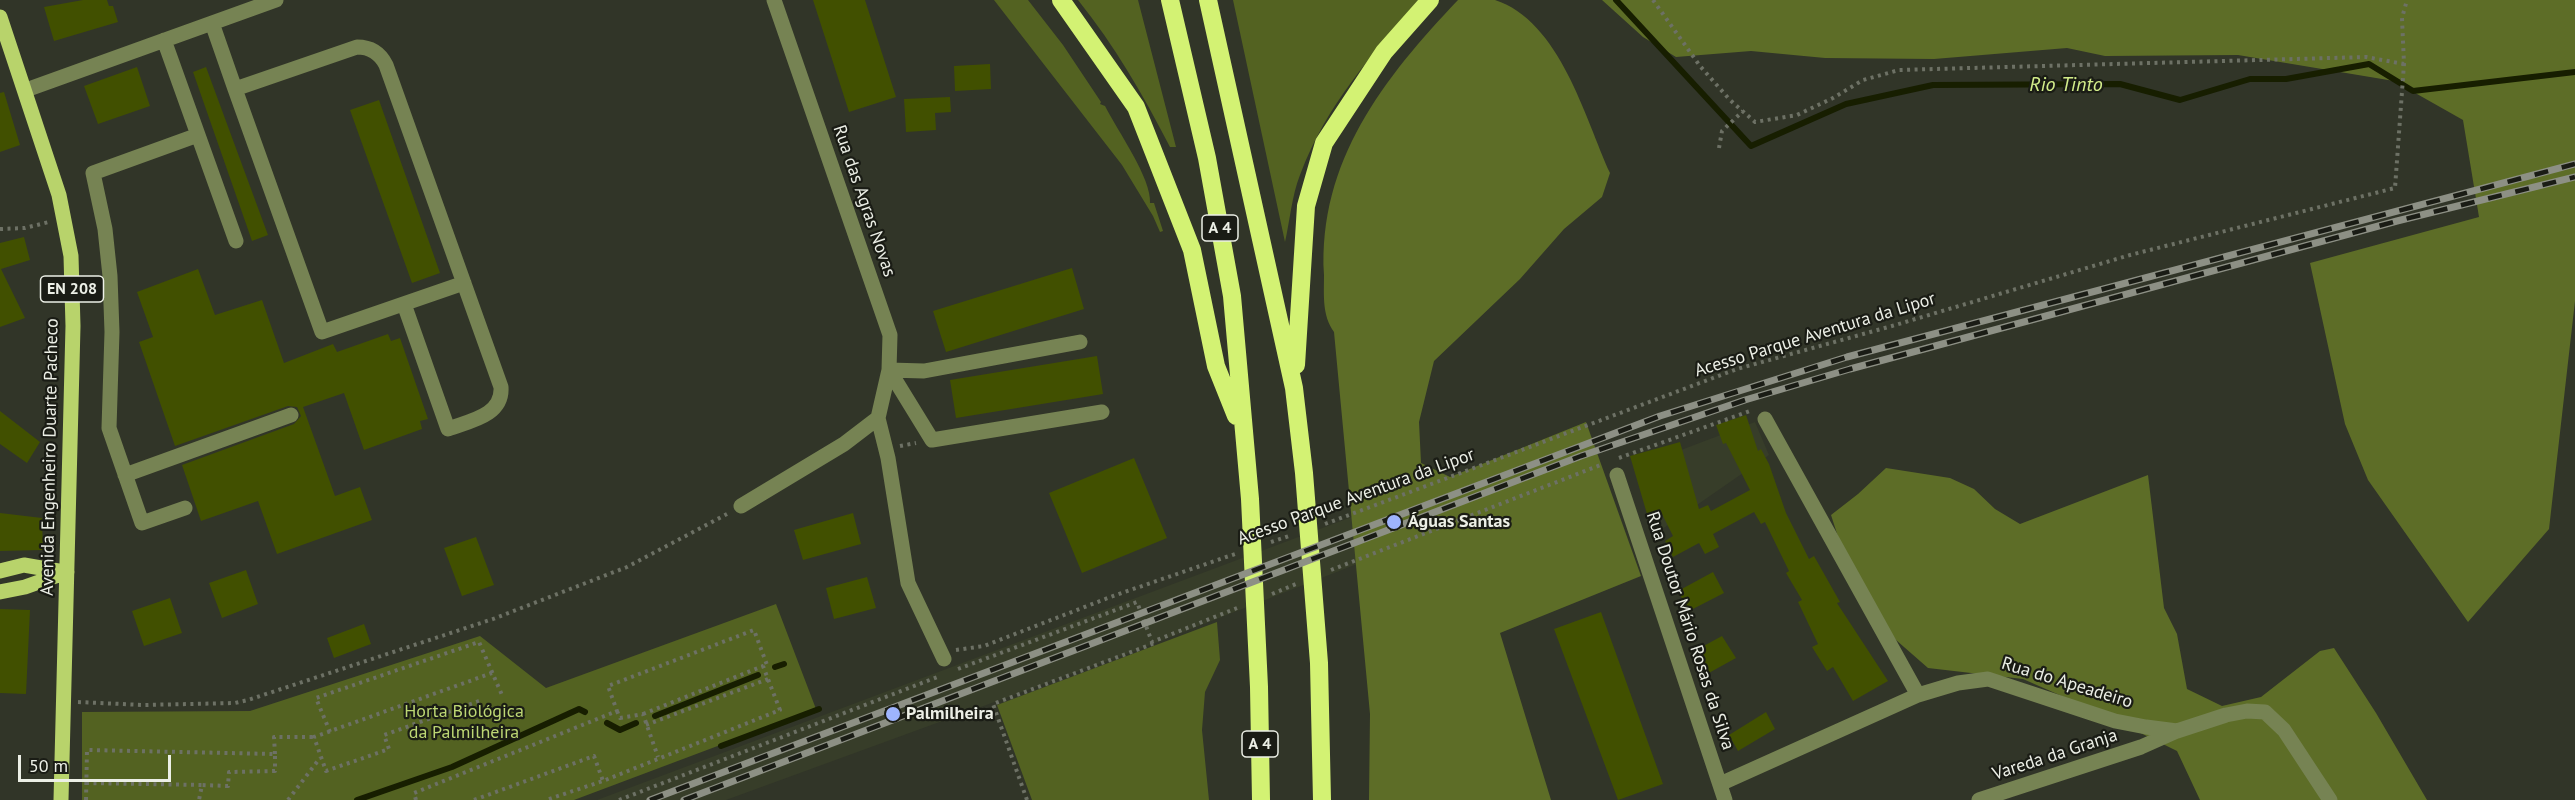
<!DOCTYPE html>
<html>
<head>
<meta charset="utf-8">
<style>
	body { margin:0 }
	#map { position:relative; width:2575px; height:800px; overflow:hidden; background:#313528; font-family:"PT Sans",sans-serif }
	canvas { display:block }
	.scale { position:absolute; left:18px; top:755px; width:153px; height:27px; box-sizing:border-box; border:3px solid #ecefe6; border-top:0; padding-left:8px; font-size:18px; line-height:21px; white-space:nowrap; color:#ecefe6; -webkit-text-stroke:4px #1a1c15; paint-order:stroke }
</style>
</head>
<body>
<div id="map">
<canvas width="2575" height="800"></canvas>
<div class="scale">50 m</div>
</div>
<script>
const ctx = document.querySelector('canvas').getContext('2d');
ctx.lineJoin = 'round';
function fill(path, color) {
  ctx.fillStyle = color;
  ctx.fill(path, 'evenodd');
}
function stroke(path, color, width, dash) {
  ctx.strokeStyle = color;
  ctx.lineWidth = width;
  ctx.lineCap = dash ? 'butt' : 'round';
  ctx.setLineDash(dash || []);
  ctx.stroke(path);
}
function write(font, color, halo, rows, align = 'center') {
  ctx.font = font + ' "PT Sans",sans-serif';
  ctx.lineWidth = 4.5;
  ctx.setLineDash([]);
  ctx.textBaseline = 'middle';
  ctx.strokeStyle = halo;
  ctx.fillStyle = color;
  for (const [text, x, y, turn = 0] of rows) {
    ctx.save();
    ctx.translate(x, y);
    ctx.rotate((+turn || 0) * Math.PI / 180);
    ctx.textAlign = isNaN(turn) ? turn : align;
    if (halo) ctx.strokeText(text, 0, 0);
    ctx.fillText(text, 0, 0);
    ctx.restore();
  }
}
fill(new Path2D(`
	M1755,422l14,33 -114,79 -19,-67z
	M1573,434l14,40 -442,173 -419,153h-129z`), '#373d29');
fill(new Path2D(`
	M994,0h34l35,45 38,57 -1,2 5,2c12,24 47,73 45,97h4l9,28 -3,1 -7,-16 -31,-51z
	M1078,0h60l38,147h-6c-27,-52 -55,-101 -92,-147z
	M1233,0h185c-48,59 -90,101 -118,175 -8,20 -10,45 -15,67z
	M776,604l40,105 -242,91h-492v-88l168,-1 230,-75 66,52z
	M1217,622l3,38 -15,32 -3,38 7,70h-177l-35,-95z`), '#536221');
fill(new Path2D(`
	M1458,0c11,0 27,0 37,0 65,21 90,118 115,173l-8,24 -38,32 -44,50 -86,82 -15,61 2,41 29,14 136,-55 55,154 -141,57 51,167h-182l1,-86 -36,-382c-12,-17 -10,-36 -10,-57 -6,-114 60,-197 134,-275z
	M1602,0h973v301l-26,228 -81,93 -100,-142 -23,-56 -35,-161 169,-46 -16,-97 -69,-39 -156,-26 -133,1 -38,-8 -133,11 -109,-1 -74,-7 -75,6 -33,-20z
	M1886,468l64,10 24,11 21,20 25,15 128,-49 16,133 13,26 10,55 35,17 39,-9 59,-46 14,-3 42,65 51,87h-227l-23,-49 -81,-40 -73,-32 -95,-11 -32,-28 -44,-60 -21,-65 27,-21z`), '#5d6d27');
stroke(new Path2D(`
	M1616,0l135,146 95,-42 87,-19 187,-1 60,16 70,-21h36l83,-15 44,27 162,-19
	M775,667l9,-3
	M655,716l103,-41
	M607,723l13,7 16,-7
	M721,746l98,-37
	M357,800l95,-33 127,-58 6,3`), '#171e00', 6);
fill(new Path2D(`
	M83,0h24l2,6h4l5,16 -64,19 -10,-34z
	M813,0h52l31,97 -47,15z
	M990,64l1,25 -36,2 -1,-25z
	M137,67l13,39 -52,18 -14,-38z
	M206,67l62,168 -16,6 -59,-169z
	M4,92l16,53 -20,7v-59z
	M950,97l1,15 -16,1 1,17 -30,2 -2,-33z
	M379,100l61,173 -28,10 -62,-173z
	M24,237l6,23 -29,9 24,49 -25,9v-84z
	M1072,268l12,41 -138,43 -13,-41z
	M198,269l17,46 47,-15 22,63 49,-19 4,8 51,-18 3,7 9,-3 28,81 -8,2 2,8 -58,21 -20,-57 -41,14 32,89 25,-9 12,33 -95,34 -19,-53 -57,20 -19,-56 112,-41 7,-8 -4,-9 -9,-1 -113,40 -36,-104 14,-5 -16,-45z
	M1097,356l6,38 -147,24 -6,-38z
	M0,411l40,31 -13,21 -27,-19z
	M1746,415l12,36 3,-2 8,15 17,49 23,46 5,-3 26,46 -3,1 51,78 -35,20 -20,-34 -6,4 -15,-24 6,-3 -20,-42 4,-2 -16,-27 3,-2 -24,-49 -4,2 -7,-12 -41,22 6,13 -14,7 -6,-11 -26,14 -8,-16 8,-5 -13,-26 -13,4 -17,-58 50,-14 19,67 9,-4 3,6 39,-21 -24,-47 -3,1 -7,-19z
	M1134,458l33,80 -85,35 -33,-80z
	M0,513l42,5 1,32 -43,1z
	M853,513l8,31 -58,16 -9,-30z
	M476,537l18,48 -32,11 -18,-48z
	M246,570l12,34 -36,14 -13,-35z
	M1713,572l11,21 -35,18 -11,-20z
	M867,577l9,31 -42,11 -8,-31z
	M170,598l12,35 -38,13 -12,-35z
	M0,609l30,1 -4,84 -26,-1z
	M1601,612l62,172 -45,16 -64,-171z
	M364,624l7,20 -37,14 -7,-20z
	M1722,636l14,22 -29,16 -9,-25z
	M1766,712l9,17 -37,22 -9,-16z`), '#415000');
stroke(new Path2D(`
	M1653,0l47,66 30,34 25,22 42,-7 36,-17 30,-18 36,-10 467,-13 38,7
	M1719,148l3,-17 21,-20
	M0,229l25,-1 24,-6
	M900,446l16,-3
	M1619,458l131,-47
	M1325,524l412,-155 155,-43 238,-71 265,-67 9,-124 -2,-46 5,-18
	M1271,542l21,-7
	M1331,570l272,-106
	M1272,594l24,-10
	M956,650l28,-4 129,-50 122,-42
	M958,669l179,-67 15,40 85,-34
	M479,701l-95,34 5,14 -63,22 -12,-34 178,-64
	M78,702l65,3 92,-2 13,-3 245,-81 134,-52 100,-53
	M617,711l3,7 23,-4 15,43
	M643,714l120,-48
	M646,725l122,-46
	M330,732l-14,-34 163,-56 23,53
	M275,754l-1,-17h40
	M86,783l116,2
	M86,800l1,-50 188,4v17l-46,1 -1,14 -26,-1 -3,15
	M288,800l32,-42
	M416,800l-2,-7 203,-82 -9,-25 146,-56 13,35 -4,1 17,44 -177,71 -57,19
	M474,800l120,-44 9,25
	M619,800l321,-124
	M1027,800l-34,-96 162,-61`), '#6d7165', 4, [3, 4.5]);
stroke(new Path2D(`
	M212,23l23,66
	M164,40l72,201
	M26,90l250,-90
	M404,304l44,125c21,-8 55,-13 53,-42l-115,-322c-6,-12 -16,-18 -29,-18l-122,42 87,243 142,-49
	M889,370l43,70 170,-28
	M889,370l35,1 156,-29
	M878,418l10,40 20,125 36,76
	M1765,419l153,276
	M125,475l166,-60
	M1617,475l108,325
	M741,506l103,-62 34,-26 11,-48 1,-35 -116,-335
	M185,508l-43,15 -33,-95 3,-96 -2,-56 -5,-47 -12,-56 105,-38
	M1720,784l198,-89 40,-12 30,-4 127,42 31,6 31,4 49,-16 21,-4 18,1 19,18 46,70
	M1979,800l162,-53 36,-16`), '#768353', 15);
stroke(new Path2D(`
	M0,17l59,178 12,61 2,70 -12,474
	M0,571l24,-6 40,7
	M0,592l25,-5 42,-15`), '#b8d36b', 15);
stroke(new Path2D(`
	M1061,0l75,107 56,143 24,116 20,50
	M1170,0l37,158 25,138 18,203 9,188 2,113
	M1208,0l86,388 10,85 15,190 3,137
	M1296,365l10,-159 18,-63 60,-91 46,-52`), '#d3f273', 18);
const rail = new Path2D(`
	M650,800l1010,-384 187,-59 728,-193
	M684,800l897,-344 164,-56 105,-31 547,-148 178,-44`);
stroke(rail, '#8d9085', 7);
stroke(rail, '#1a1c15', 4.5, [14]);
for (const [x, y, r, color] of [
	[1394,522,8,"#9eb4fd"],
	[893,714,8,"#9eb4fd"]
]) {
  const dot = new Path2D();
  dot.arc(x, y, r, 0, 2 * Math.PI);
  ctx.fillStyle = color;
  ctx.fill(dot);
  stroke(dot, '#1a1c15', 2);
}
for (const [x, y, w] of [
	[1220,228,36],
	[72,289,63],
	[1260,744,36]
]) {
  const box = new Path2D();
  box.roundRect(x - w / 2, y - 13, w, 26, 4.5);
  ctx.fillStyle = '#1a1c15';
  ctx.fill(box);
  stroke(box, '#ecefe6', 1.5);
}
write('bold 16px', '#ecefe6', null, [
	["A 4",1220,228],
	["EN 208",72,289],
	["A 4",1260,744]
]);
write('18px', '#ecefe6', '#1a1c15', [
	["Rua das Agras Novas",864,201,71],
	["Acesso Parque Aventura da Lipor",1815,335,-17],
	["Avenida Engenheiro Duarte Pacheco",50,457,-89],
	["Acesso Parque Aventura da Lipor",1356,497,-20],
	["Rua Doutor Mário Rosas da Silva",1690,631,72],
	["Rua do Apeadeiro",2067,683,17],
	["Vareda da Granja",2055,755,-18]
]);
write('bold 18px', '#ecefe6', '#1a1c15', [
	["Águas Santas",1408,522],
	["Palmilheira",906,714]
], 'left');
write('18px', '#bdd774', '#1a1c15', [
	["Horta Biológica",464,712],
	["da Palmilheira",464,733]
]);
write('italic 20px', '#d3ed8a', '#1a1c15', [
	["Rio Tinto",2066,85]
]);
</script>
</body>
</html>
